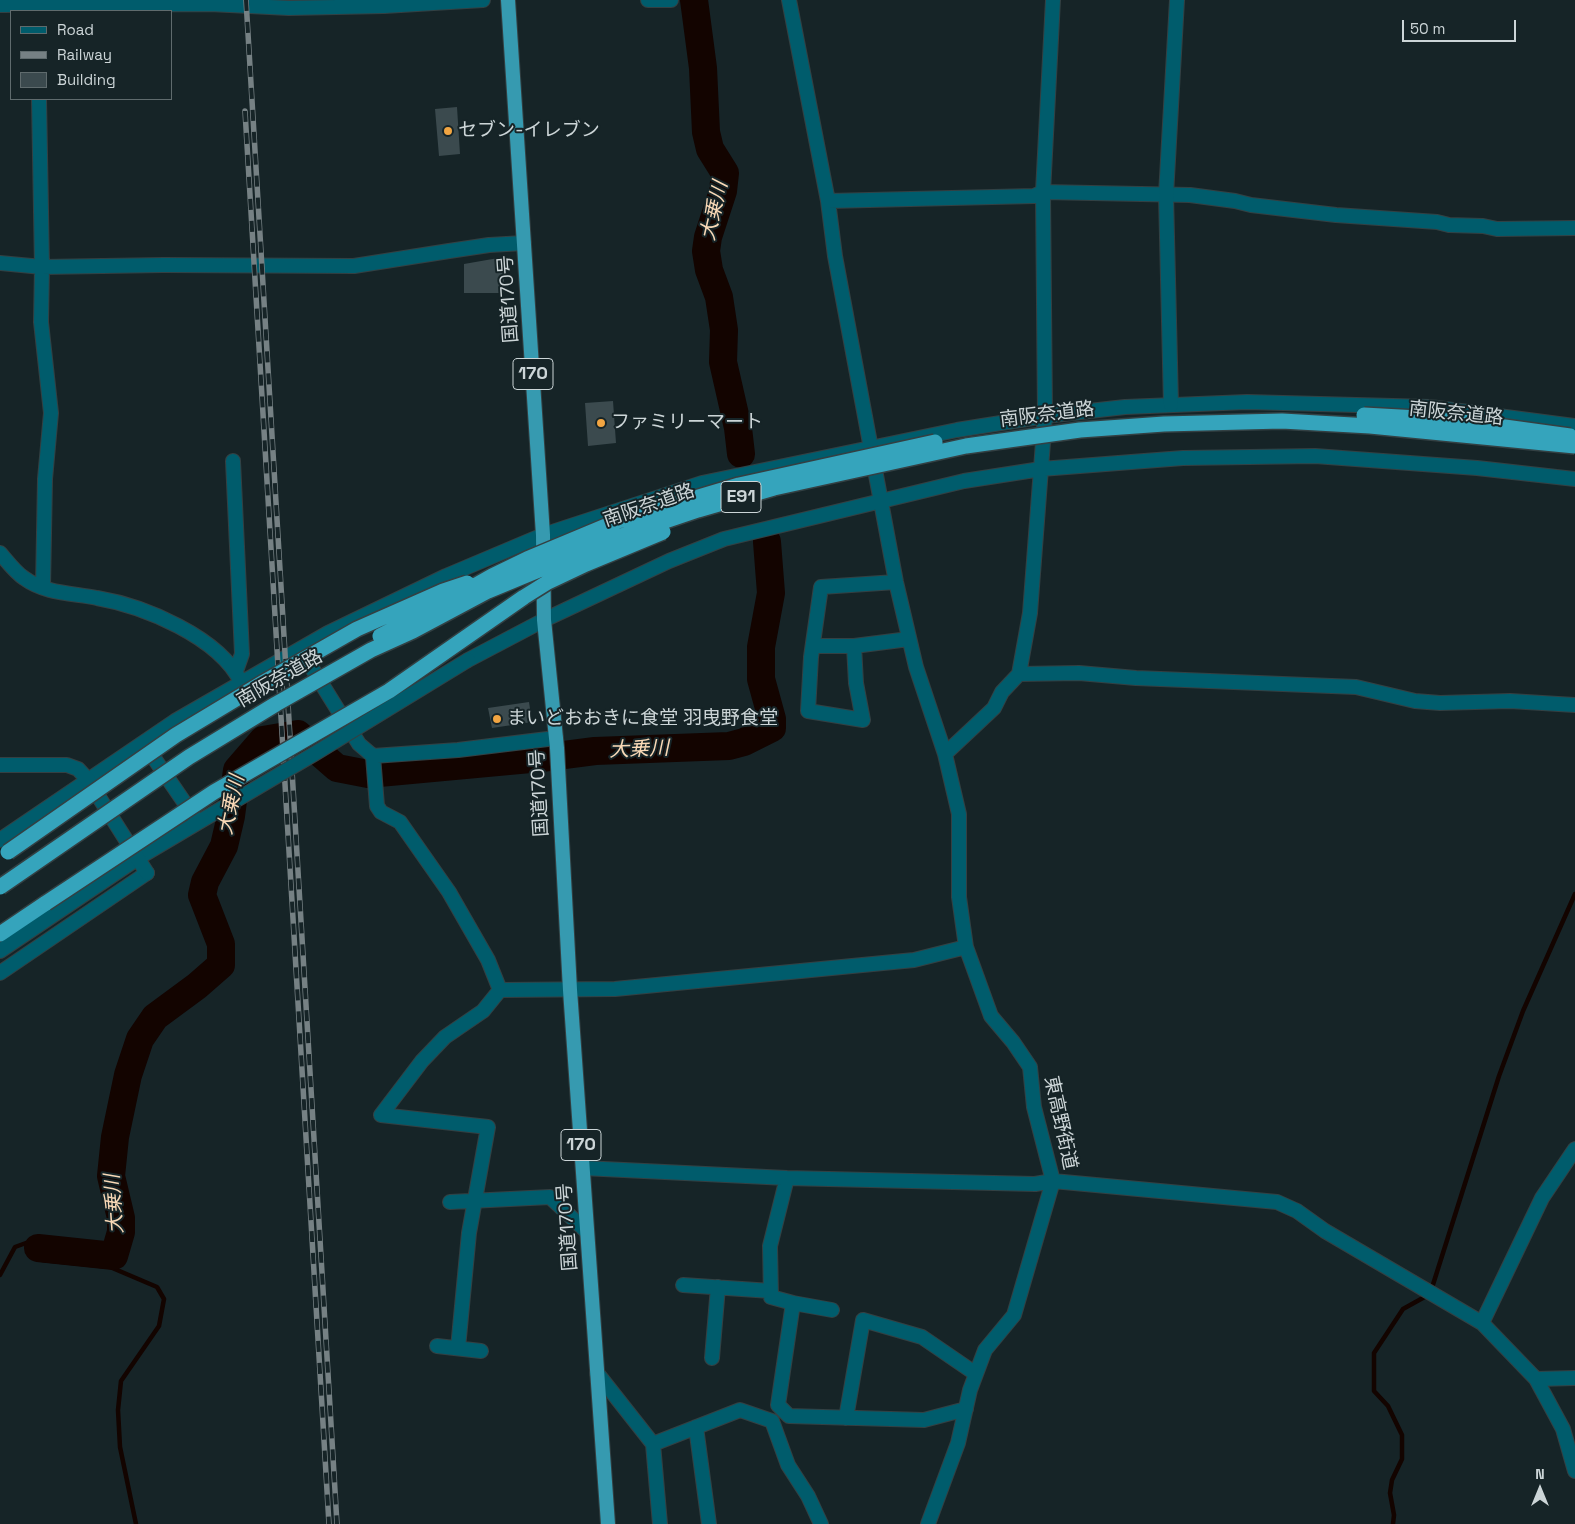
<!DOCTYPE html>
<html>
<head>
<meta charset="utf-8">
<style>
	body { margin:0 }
	#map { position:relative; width:1575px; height:1524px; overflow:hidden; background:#162427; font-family:"Space Grotesk",sans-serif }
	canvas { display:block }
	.legend { position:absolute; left:10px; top:10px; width:162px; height:90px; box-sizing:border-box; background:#162427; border:1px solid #5f6b6d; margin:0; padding:6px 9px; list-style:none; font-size:15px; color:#ccd5d7 }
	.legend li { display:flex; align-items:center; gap:10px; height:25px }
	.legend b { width:25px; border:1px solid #5f6b6d }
	.north { position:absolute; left:1515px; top:1464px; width:50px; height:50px; -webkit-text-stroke:4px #162427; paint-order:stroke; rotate:0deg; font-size:14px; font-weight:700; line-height:20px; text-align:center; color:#ccd5d7 }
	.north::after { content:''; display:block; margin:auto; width:18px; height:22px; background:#ccd5d7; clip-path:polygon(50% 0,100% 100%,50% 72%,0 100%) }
	.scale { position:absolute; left:1402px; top:20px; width:114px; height:22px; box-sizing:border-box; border:2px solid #ccd5d7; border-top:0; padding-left:6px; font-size:15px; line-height:18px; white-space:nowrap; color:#ccd5d7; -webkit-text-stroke:4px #162427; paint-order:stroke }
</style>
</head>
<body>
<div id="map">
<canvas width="1575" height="1524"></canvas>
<ul class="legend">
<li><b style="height:6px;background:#005c6c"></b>Road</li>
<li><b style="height:6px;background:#768184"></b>Railway</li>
<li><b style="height:14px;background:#3b4a4e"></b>Building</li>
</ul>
<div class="north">N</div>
<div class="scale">50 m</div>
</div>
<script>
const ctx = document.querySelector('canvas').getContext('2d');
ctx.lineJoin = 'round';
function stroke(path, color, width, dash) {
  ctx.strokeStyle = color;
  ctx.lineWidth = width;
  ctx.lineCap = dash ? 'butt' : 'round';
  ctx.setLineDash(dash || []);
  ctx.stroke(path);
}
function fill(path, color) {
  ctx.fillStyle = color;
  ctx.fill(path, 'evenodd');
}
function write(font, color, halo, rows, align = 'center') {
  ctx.font = font + ' "Space Grotesk","Noto Sans JP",sans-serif';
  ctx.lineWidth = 4;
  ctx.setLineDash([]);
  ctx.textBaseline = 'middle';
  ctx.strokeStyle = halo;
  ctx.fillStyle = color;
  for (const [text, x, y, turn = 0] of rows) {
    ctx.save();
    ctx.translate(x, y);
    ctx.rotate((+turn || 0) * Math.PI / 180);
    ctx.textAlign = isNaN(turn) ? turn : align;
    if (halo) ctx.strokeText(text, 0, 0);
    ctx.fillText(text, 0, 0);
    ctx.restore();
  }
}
stroke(new Path2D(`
	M0,1275l15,-28 11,-4 12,5 4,12 68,7 47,20 7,12 -5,27 -38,55 -3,29 2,37 16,77
	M1393,1524l1,-9 -4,-22 2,-13 10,-21v-24l-14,-29 -14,-15v-38l29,-44 27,-15 69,-218 24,-65 52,-117`), '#130400', 4.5);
stroke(new Path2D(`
	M694,0l9,68 3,64 4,17 15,24 -2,18 -15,46 -2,14 3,19 10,27 5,33 -1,32 15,66 3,26
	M38,1248l76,8 7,-24v-14l-10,-42 4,-39 13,-62 12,-36 15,-22 42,-31 24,-21v-21l-19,-49 3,-13 19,-36 7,-30 6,-46 26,-30 35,-6 39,34 31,6 173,-16 54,-7 134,-5 15,-4 28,-14v-9l-11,-40v-32l10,-54 -4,-51`), '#130400', 28);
fill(new Path2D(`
	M457,107l3,47 -21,2 -4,-47z
	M504,257v36h-40v-29z
	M613,401l3,42 -28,3 -3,-43z
	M529,702l3,20 -40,6 -4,-20z`), '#3b4a4e');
const minor = new Path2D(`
	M789,0l39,201 7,55 61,326 20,85 29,87 14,60v83l7,50 25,69 22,26 17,25 4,40 19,74 -39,134 -29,35 -15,40 -12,53 -30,81
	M0,5l210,-1 79,4 95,-2 99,-6
	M39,99l3,168 -1,55 10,91 -6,66 -2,108
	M828,201l206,-5 9,-4 147,3 45,6 16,4 85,10 101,7 12,3 34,1 14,3 78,-1
	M0,263l42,4 121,-2 191,1 95,-15 40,-6 35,-2
	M233,461l9,193 -6,17
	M0,553c7,8 15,19 24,25 22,16 48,15 73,20 47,8 122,39 144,84
	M813,646h41l55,-7
	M854,646l2,37 7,37 -55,-9 3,-54 10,-70 75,-5
	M300,649l59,95 14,12 85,-6 98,-12
	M468,660l76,-40 125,-59 55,-22 240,-58 77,-12 142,-11 132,-2 162,12 98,11
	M1019,674l60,-1 57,5 220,9 59,14 25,2 70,-2 65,4
	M145,745l50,73
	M945,754l49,-46 8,-16 17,-18 11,-61 15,-197 -2,-224 10,-192
	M373,756l4,50 4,6 19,10 49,70 39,68 12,30
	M0,840l175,-119 153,-88 118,-57 97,-41 159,-52 255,-53 88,-14 80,-9 122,-5 183,5 145,19
	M0,951l138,-93 76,-45
	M0,973l147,-100
	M381,1115l41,-54 23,-24 38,-26 17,-21 115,-1 299,-29 52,-13
	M381,1115l107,12 -19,106 -11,115
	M583,1168l204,10 248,6 18,-3 224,21 20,9 28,20 157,92 54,56 27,50 12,42
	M787,1178l-17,68 1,51 22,6 -15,102 11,11 135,4 42,-11
	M450,1202l100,-5 37,35
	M683,1285l88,6
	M793,1303l39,7
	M1482,1323l60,-125 33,-49
	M437,1346l44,5
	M712,1358l6,-71
	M597,1373l56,71 7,80
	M1536,1379l39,-1
	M846,1418l17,-98 59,17 54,37
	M696,1427l13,97
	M653,1444l87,-34 32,11 16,44 20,31 13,28`);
const tertiary = new Path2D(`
	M648,0h23
	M1171,405l-5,-210 11,-195
	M0,765h67l11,4 10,11 59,93`);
const trunk = new Path2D(`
	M508,0l35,535 1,85 13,128 13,242 38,534`);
const motorway = new Path2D(`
	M0,934l46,-31`);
stroke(minor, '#334043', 16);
stroke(tertiary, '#334043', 16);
stroke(trunk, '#334043', 16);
stroke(motorway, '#334043', 18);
stroke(minor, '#005c6c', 14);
stroke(tertiary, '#005c6c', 14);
stroke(trunk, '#369ab0', 14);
stroke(motorway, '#35a4bc', 15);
const rail = new Path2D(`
	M246,0l91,1524
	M245,111l84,1413`);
stroke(rail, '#768184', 5.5);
stroke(rail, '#162427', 4, [11]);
const minorBridge = new Path2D(`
	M214,813l100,-59 154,-94`);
const motorwayBridge = new Path2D(`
	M1364,415l90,5 116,16
	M380,636l68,-35 44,-25 35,-17 91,-38 121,-36 196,-43
	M8,852l168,-117 88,-53 93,-53 86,-38 24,-8
	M0,887l189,-130 87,-53 95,-54 42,-19 75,-40 133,-55 77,-26 76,-22 192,-42 114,-16 84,-6 118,-3 88,5 205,20
	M46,903l168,-111 175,-101 135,-94 24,-15 38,-18 77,-32`);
stroke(minorBridge, '#334043', 16, []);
stroke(motorwayBridge, '#334043', 18, []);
stroke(minorBridge, '#005c6c', 14);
stroke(motorwayBridge, '#35a4bc', 15);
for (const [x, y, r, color] of [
	[448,131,5,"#f2a542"],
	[601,423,5,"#f2a542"],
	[497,719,5,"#f2a542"]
]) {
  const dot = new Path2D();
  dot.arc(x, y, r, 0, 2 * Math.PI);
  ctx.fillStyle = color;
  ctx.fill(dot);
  stroke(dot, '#162427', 2);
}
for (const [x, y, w] of [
	[533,374,40],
	[741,497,40],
	[581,1145,40]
]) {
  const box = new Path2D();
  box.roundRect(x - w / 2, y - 15.5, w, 31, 4);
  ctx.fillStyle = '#162427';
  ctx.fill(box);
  stroke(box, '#ccd5d7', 1);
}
write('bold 18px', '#ccd5d7', null, [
	["170",533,374],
	["E91",741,497],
	["170",581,1145]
]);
write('19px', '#ccd5d7', '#162427', [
	["セブン-イレブン",458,131],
	["ファミリーマート",611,423],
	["まいどおおきに食堂 羽曳野食堂",507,719]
], 'left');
write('19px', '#ccd5d7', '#162427', [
	["国道170号",509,299,-94],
	["南阪奈道路",1456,414,6],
	["南阪奈道路",1047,415,-7],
	["南阪奈道路",649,506,-19],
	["南阪奈道路",280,679,-30],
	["国道170号",540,793,-93],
	["東高野街道",1060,1123,78],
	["国道170号",568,1227,-94]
]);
write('italic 20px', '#f9d9b7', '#162427', [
	["大乗川",715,211,-77],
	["大乗川",639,750,-2],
	["大乗川",232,805,-78],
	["大乗川",115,1204,-94]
]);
</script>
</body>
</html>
